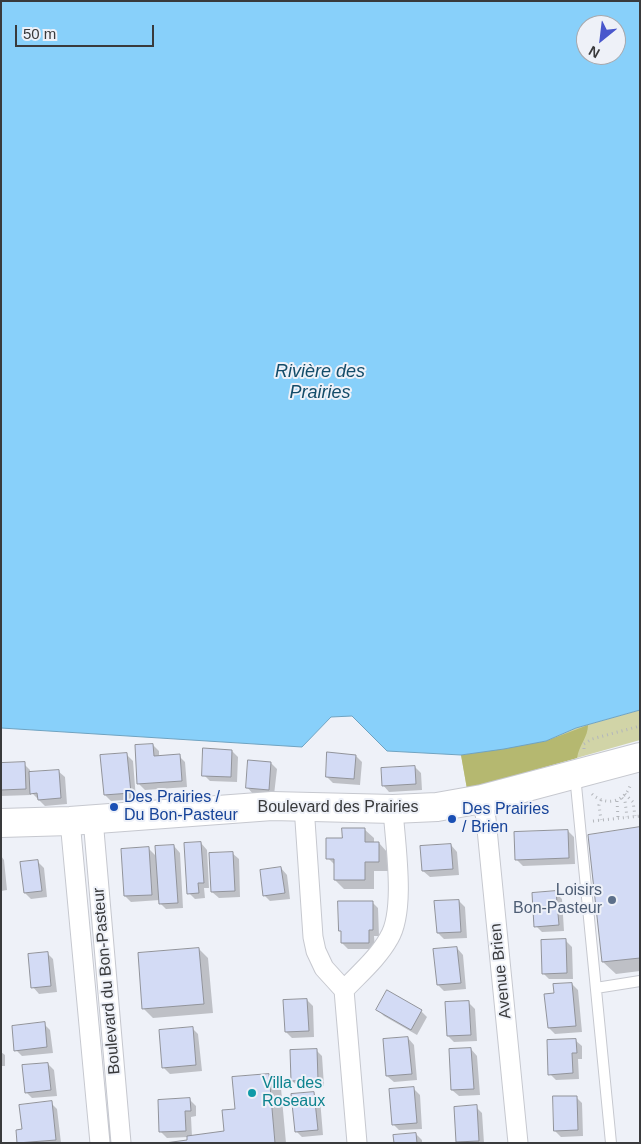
<!DOCTYPE html>
<html>
<head>
<meta charset="utf-8">
<style>
	body { margin:0 }
	#map { position:relative; width:641px; height:1144px; overflow:hidden; background:#eef1f8; font-family:Helvetica,sans-serif }
	canvas { display:block }
	.frame { position:absolute; inset:0; border:2px solid #393a3c; pointer-events:none }
	.north { position:absolute; left:576px; top:15px; width:50px; height:50px; box-sizing:border-box; background:#eef1f8; border:1px solid #a6a8ad; border-radius:50%; rotate:209deg; font-size:14px; font-weight:700; line-height:20px; text-align:center; color:#393a3c }
	.north::after { content:''; display:block; margin:auto; width:18px; height:22px; background:#4957cc; clip-path:polygon(50% 0,100% 100%,50% 72%,0 100%) }
	.scale { position:absolute; left:15px; top:25px; width:139px; height:22px; box-sizing:border-box; border:2px solid #393a3c; border-top:0; padding-left:6px; font-size:15px; line-height:18px; white-space:nowrap; color:#393a3c; -webkit-text-stroke:4px #eef1f8; paint-order:stroke }
</style>
</head>
<body>
<div id="map">
<canvas width="641" height="1144"></canvas>
<div class="frame"></div>
<div class="north">N</div>
<div class="scale">50 m</div>
</div>
<script>
const ctx = document.querySelector('canvas').getContext('2d');
ctx.lineJoin = 'round';
function fill(path, color) {
  ctx.fillStyle = color;
  ctx.fill(path, 'evenodd');
}
function stroke(path, color, width, dash) {
  ctx.strokeStyle = color;
  ctx.lineWidth = width;
  ctx.lineCap = dash ? 'butt' : 'round';
  ctx.setLineDash(dash || []);
  ctx.stroke(path);
}
function write(font, color, halo, rows, align = 'center') {
  ctx.font = font + ' Helvetica,sans-serif';
  ctx.lineWidth = 4;
  ctx.setLineDash([]);
  ctx.textBaseline = 'middle';
  ctx.strokeStyle = halo;
  ctx.fillStyle = color;
  for (const [text, x, y, turn = 0] of rows) {
    ctx.save();
    ctx.translate(x, y);
    ctx.rotate((+turn || 0) * Math.PI / 180);
    ctx.textAlign = isNaN(turn) ? turn : align;
    if (halo) ctx.strokeText(text, 0, 0);
    ctx.fillText(text, 0, 0);
    ctx.restore();
  }
}
fill(new Path2D(`
	M640,710v30l-173,49 -6,-34 85,-14 30,-13z`), '#d1d4a7');
fill(new Path2D(`
	M588,725c0,12 -9,20 -11,33l-110,31 -6,-34 85,-14z`), '#b5b870');
const water = new Path2D(`
	M1,1h639v709l-64,18 -30,13 -42,8 -43,6 -74,-4 -35,-35 -21,1 -29,30 -301,-19zM586,25h30v30h-30z`);
fill(water, '#88d0fa');
stroke(water, '#70a3c1', 1);
fill(new Path2D(`
	M153,745l6,6v6l20,-1 6,6 2,25 -42,3 -6,-6z
	M232,751l6,6 -1,25 -27,-1 -6,-6z
	M127,755l6,6 3,38 -25,2 -6,-6z
	M356,756l6,6 -2,23 -27,-2 -6,-6z
	M271,763l6,6 -3,26 -21,-1 -6,-7z
	M1,764h23l6,6v3l28,-2 7,6 2,27 -22,2 -14,-14v3l-30,1z
	M415,767l6,6 1,17 -33,2 -6,-7z
	M640,828v143l-24,3 -13,-12z
	M364,829l10,9v5h5l9,10v18h-14v18h-30l-9,-9v-15l-7,-7 16,-19z
	M568,831l6,6 1,27 -52,2 -6,-6z
	M201,843l6,7 2,38h-5l1,10 -10,1 -6,-6z
	M451,845l6,7 2,23 -29,2 -7,-6z
	M174,846l6,7 3,55 -17,1 -6,-6v-3l-29,2 -6,-6 24,-47 8,8z
	M232,853l7,6 1,38 -21,1 -7,-6z
	M1,856l3,4 3,30 -6,1z
	M38,862l6,6 3,29 -16,2 -6,-6z
	M281,868l6,7 3,24 -20,2 -6,-6z
	M556,893l6,6 2,32 -22,1 -6,-6z
	M459,901l6,6 2,31 -23,1 -6,-6z
	M372,902l6,6 1,28h-5l1,13h-27l-6,-6v-11l-2,-2z
	M566,941l6,6 1,32h-24l-6,-6z
	M457,948l6,7 3,34 -22,2 -6,-6z
	M199,949l9,9 5,55 -60,5 -9,-9z
	M47,953l6,6 4,33 -18,2 -6,-7z
	M572,984l6,6 4,42 -27,2 -6,-6z
	M307,1000l6,6 1,31 -22,1 -6,-6z
	M468,1002l7,7 2,32 -23,1 -6,-6z
	M378,1010l43,1 6,6 -10,18 -33,-19z
	M44,1024l6,6 3,23 -31,3 -6,-6z
	M192,1028l6,6 4,37 -32,3 -6,-6 -4,-37z
	M408,1038l6,7 3,35 -23,2 -7,-6z
	M575,1040l7,6v13h-4l1,20 -23,1 -6,-6z
	M471,1049l6,7 3,39 -21,1 -7,-6 -2,-39z
	M316,1050l6,6 2,30 -25,1 -7,-6z
	M1,1052l4,3v11h-4z
	M48,1064l6,6 3,26 -25,2 -6,-6z
	M269,1075l12,13 5,55h-111l14,-2 -1,-4 -21,1 -6,-6 29,-32 6,6v10l-5,1 1,20 33,-5 12,-22z
	M414,1089l6,6 2,34 -23,1 -6,-6z
	M313,1093l7,6 3,36 -21,2 -6,-6z
	M576,1097l6,6 1,33 -22,1 -6,-6z
	M51,1103l6,6 4,34h-42l4,-13z
	M476,1107l6,6 2,30h-26z
	M416,1134l6,6v3h-27z`), '#0003');
const building = new Path2D(`
	M153,744l1,12 26,-2 2,27 -45,3 -2,-39z
	M203,748l29,2 -1,27 -29,-1z
	M327,752l29,3 -2,24 -28,-2z
	M127,753l4,40 -27,2 -4,-40z
	M248,760l23,2 -2,28 -23,-2z
	M25,762l1,27 -25,1v-27z
	M415,766l1,18 -34,2 -1,-18z
	M59,770l2,28 -23,2 -1,-7 -7,1 -1,-22z
	M640,827v131l-38,4 -14,-127z
	M342,828h23v14h14v20h-14v18h-31v-21h-8v-21h16z
	M568,830l1,28 -54,2 -1,-28z
	M201,842l3,41h-6l1,10 -12,1 -3,-51z
	M451,844l2,25 -31,2 -2,-25z
	M174,845l4,58 -19,1 -4,-58z
	M149,847l3,48 -28,1 -3,-47z
	M233,852l2,39 -24,1 -2,-39z
	M38,860l4,31 -18,2 -4,-31z
	M281,867l4,26 -22,3 -3,-26z
	M556,891l3,34 -25,2 -2,-34z
	M459,900l2,32 -24,1 -3,-32z
	M338,901h35v29h-4v13h-28v-12h-2z
	M566,939l1,34 -25,1 -1,-34z
	M457,947l4,36 -24,2 -4,-36z
	M199,948l5,56 -62,5 -4,-56z
	M48,952l3,34 -20,2 -3,-34z
	M572,983l4,43 -28,2 -4,-34 10,-1 -1,-9z
	M387,990l35,20 -11,20 -35,-20z
	M307,999l2,32 -24,1 -2,-32z
	M469,1001l2,34 -24,1 -2,-34z
	M45,1022l2,25 -33,4 -2,-25z
	M193,1027l3,38 -34,3 -3,-38z
	M408,1037l4,37 -26,2 -3,-37z
	M576,1039l1,14h-5l1,20 -25,2 -1,-35z
	M471,1048l3,41 -23,1 -2,-41z
	M317,1049l1,31 -27,1 -1,-31z
	M48,1063l3,27 -26,3 -3,-28z
	M269,1074l6,69h-110l22,-3v-4l37,-5 -2,-21 13,-1 -3,-32z
	M414,1087l3,36 -25,2 -3,-36z
	M314,1092l4,38 -23,2 -4,-38z
	M553,1096h24l1,34 -24,1z
	M190,1098l1,13h-6l1,20 -27,1 -1,-32z
	M52,1101l4,39 -39,3 -1,-13 6,-1 -3,-24z
	M477,1105l2,36 -23,1 -2,-35z
	M416,1133l1,10h-23l-1,-8z`);
fill(building, '#d3dbf5');
stroke(building, '#91939a', 1);
const lane = new Path2D(`
	M575,775l36,368
	M596,988l44,-7`);
const street = new Path2D(`
	M482,799l4,20 32,324
	M304,806l9,131 3,14 8,17 20,22 13,153
	M93,819l28,324
	M70,821l30,322
	M344,990c15,-16 34,-32 45,-52 17,-28 6,-95 4,-129`);
const secondary = new Path2D(`
	M1,823l69,-2 202,-15 121,3 44,-2 45,-8 158,-42`);
stroke(lane, '#c6c8cf', 12);
stroke(street, '#c6c8cf', 21);
stroke(secondary, '#c6c8cf', 30);
stroke(new Path2D(`
	M584,749v-5l8,-5 48,-13
	M592,794c14,13 34,8 39,-11
	M625,794l8,8 2,14
	M622,798l3,3 2,16
	M601,800l-2,5 2,15
	M617,801l1,17
	M593,821l47,-5`), '#b3b6bb', 3, [1, 4]);
stroke(lane, '#fff', 10);
stroke(street, '#fff', 19);
stroke(secondary, '#fff', 28);
for (const [x, y, r, color] of [
	[114,807,5,"#1a4fb4"],
	[452,819,5,"#1a4fb4"],
	[612,900,5,"#5c6f8a"],
	[252,1093,5,"#0f9aa8"]
]) {
  const dot = new Path2D();
  dot.arc(x, y, r, 0, 2 * Math.PI);
  ctx.fillStyle = color;
  ctx.fill(dot);
  stroke(dot, '#eef1f8', 2);
}
write('16px', '#164399', '#eef1f8', [
	["Des Prairies /",124,798],
	["Du Bon-Pasteur",124,816],
	["Des Prairies",462,810],
	["/ Brien",462,828]
], 'left');
write('16px', '#393a3c', '#eef1f8', [
	["Boulevard des Prairies",338,808],
	["Avenue Brien",501,971,-96],
	["Boulevard du Bon-Pasteur",107,981,-95]
]);
write('16px', '#4e5e75', '#eef1f8', [
	["Loisirs",602,891],
	["Bon-Pasteur",602,909]
], 'right');
write('16px', '#0d838f', '#eef1f8', [
	["Villa des",262,1084],
	["Roseaux",262,1102]
], 'left');
write('italic 18px', '#134c69', '#eef1f8', [
	["Rivière des",320,372],
	["Prairies",320,393]
]);
</script>
</body>
</html>
